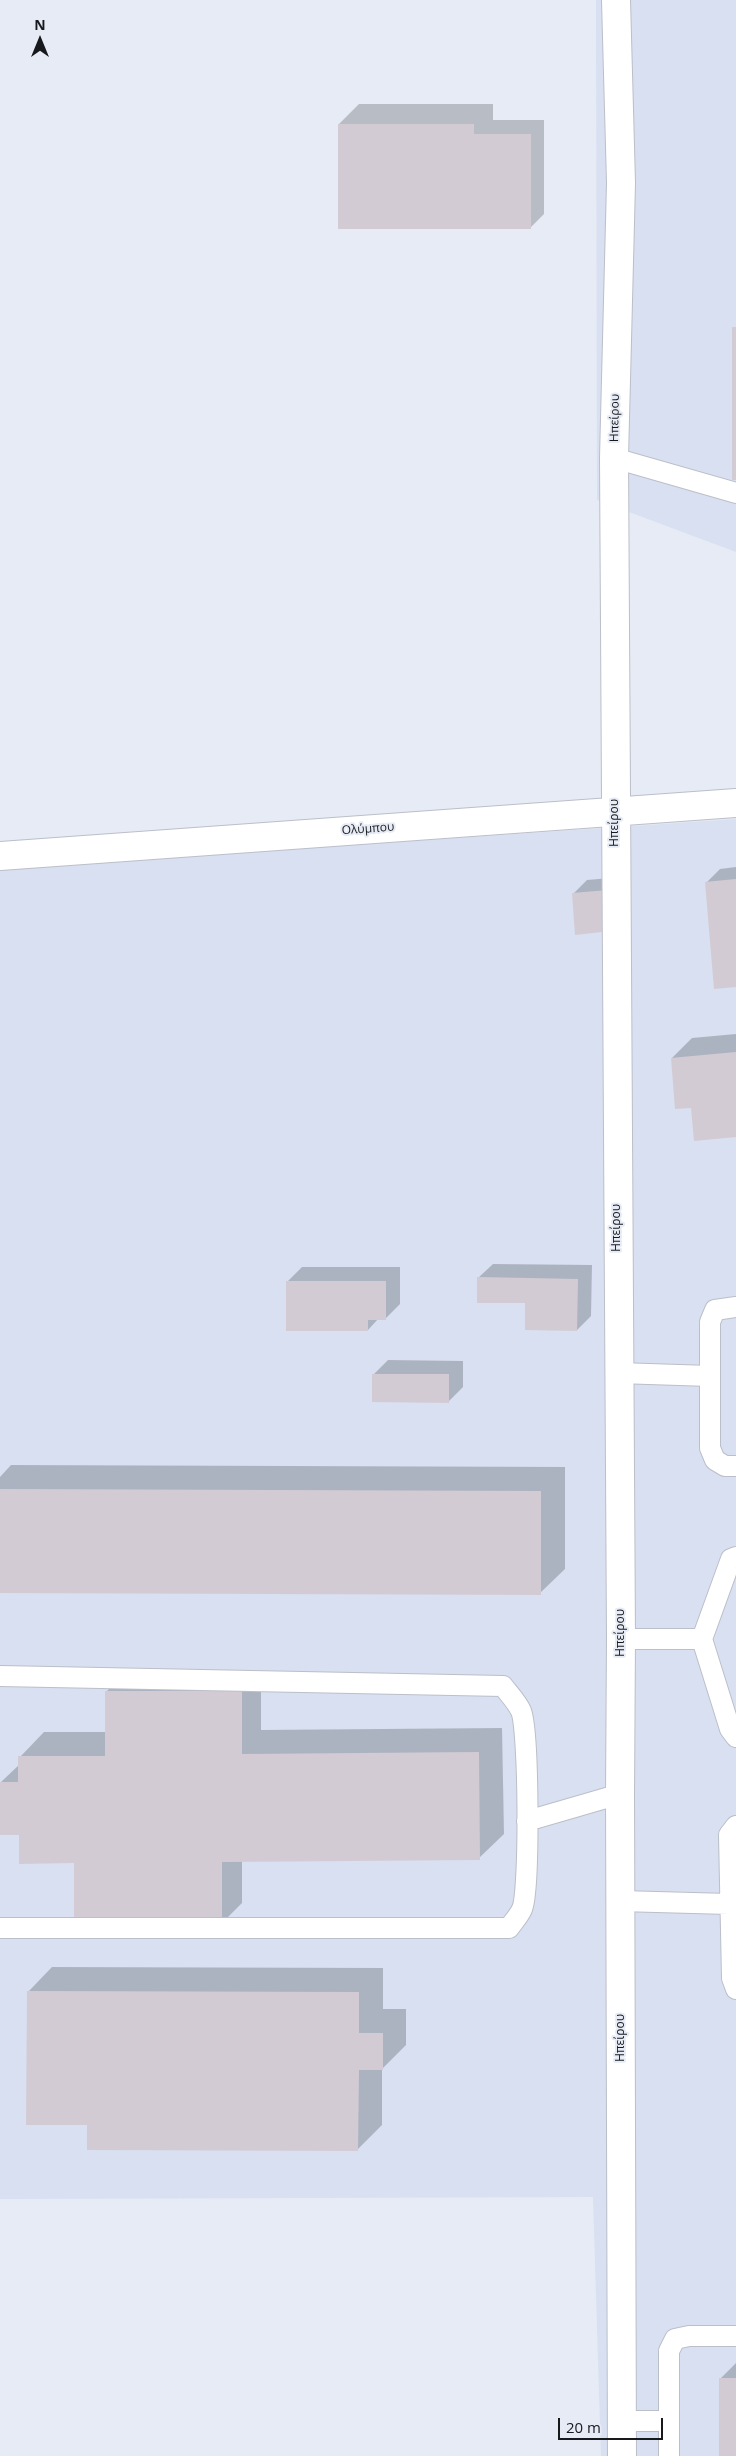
<!DOCTYPE html>
<html>
<head>
<meta charset="utf-8">
<style>
	body { margin:0 }
	#map { position:relative; width:736px; height:2456px; overflow:hidden; background:#e6ebf5; font-family:"Open Sans",sans-serif }
	canvas { display:block }
	.north { position:absolute; left:15px; top:15px; width:50px; height:50px; -webkit-text-stroke:4px #e6ebf5; paint-order:stroke; rotate:0deg; font-size:14px; font-weight:700; line-height:20px; text-align:center; color:#17191c }
	.north::after { content:''; display:block; margin:auto; width:18px; height:22px; background:#17191c; clip-path:polygon(50% 0,100% 100%,50% 72%,0 100%) }
	.scale { position:absolute; left:558px; top:2418px; width:105px; height:22px; box-sizing:border-box; border:2px solid #17191c; border-top:0; padding-left:6px; font-size:15px; line-height:18px; white-space:nowrap; color:#17191c; -webkit-text-stroke:4px #e6ebf5; paint-order:stroke }
</style>
</head>
<body>
<div id="map">
<canvas width="736" height="2456"></canvas>
<div class="north">N</div>
<div class="scale">20 m</div>
</div>
<script>
const ctx = document.querySelector('canvas').getContext('2d');
ctx.lineJoin = 'round';
function fill(path, color) {
  ctx.fillStyle = color;
  ctx.fill(path, 'evenodd');
}
function stroke(path, color, width, dash) {
  ctx.strokeStyle = color;
  ctx.lineWidth = width;
  ctx.lineCap = dash ? 'butt' : 'round';
  ctx.setLineDash(dash || []);
  ctx.stroke(path);
}
function write(font, color, halo, rows, align = 'center') {
  ctx.font = font + ' "Open Sans",sans-serif';
  ctx.lineWidth = 4;
  ctx.setLineDash([]);
  ctx.textBaseline = 'middle';
  ctx.strokeStyle = halo;
  ctx.fillStyle = color;
  for (const [text, x, y, turn = 0] of rows) {
    ctx.save();
    ctx.translate(x, y);
    ctx.rotate((+turn || 0) * Math.PI / 180);
    ctx.textAlign = isNaN(turn) ? turn : align;
    if (halo) ctx.strokeText(text, 0, 0);
    ctx.fillText(text, 0, 0);
    ctx.restore();
  }
}
fill(new Path2D(`
	M596,0h140v552l-139,-52z
	M736,819v1637h-135l-8,-259 -593,2v-1330z`), '#d8e0f1');
fill(new Path2D(`
	M359,104h134v16h51v94l-14,14 -191,-104z
	M736,867v118l-30,-102 14,-14z
	M622,877l-11,53 -38,-36 14,-14z
	M736,1034v102l-44,-30 -20,-48 20,-20z
	M493,1264l99,1 -1,51 -14,14 -99,-52z
	M302,1267h98v37l-14,14h-7l-11,12 -80,-49z
	M388,1360l75,1v26l-15,15 -74,-28z
	M11,1465l554,2v102l-25,24 -540,-1v-115z
	M126,1672h135v58l241,-2 2,106 -25,24 -237,2v43l-20,20 -147,-61 -55,-29 -19,-51 19,-18v-7l24,-25h62v-40z
	M52,1967l331,1v41h23v36l-24,24v56l-24,24 -269,-25 -61,-132z
	M736,2363v93h-16l1,-78z`), '#0003');
fill(new Path2D(`
	M338,124h136v10h57v95h-193z
	M732,327h4v153h-4z
	M736,879v108l-22,2 -9,-107z
	M608,890l3,41 -36,4 -3,-42z
	M736,1052v85l-42,4 -3,-33 -16,1 -4,-51z
	M477,1277l101,2 -1,52 -52,-1v-27h-48z
	M286,1281h100v39h-18v11h-82z
	M372,1374h77v29l-77,-1z
	M0,1489l541,2v104l-541,-2z
	M105,1691h137v63l237,-2 1,108 -258,2v62h-148v-61l-55,1v-29h-19v-53h18v-26h87z
	M27,1991l332,1v41h24v37h-24l-1,81 -271,-1v-25h-61z
	M719,2378h17v78h-17z`), '#d3cbd4');
const lane = new Path2D(`
	M614,458l122,35
	M736,1307l-21,3 -5,12v126l5,12 10,6h11
	M618,1373l92,3
	M736,1557l-5,2 -29,80 28,90 6,8
	M621,1639h81
	M0,1676l503,10c6,8 14,16 18,25 8,19 9,180 1,198 -3,7 -9,13 -13,19h-509
	M527,1821l93,-27
	M736,1826l-7,9 3,143 4,11
	M620,1901l109,3
	M621,2421h48
	M669,2456v-105l6,-12 14,-3h47`);
const street = new Path2D(`
	M616,0l5,183 -7,275 7,1181 -1,155 2,662
	M0,856l736,-53`);
stroke(lane, '#bbbfc9', 22);
stroke(street, '#bbbfc9', 30);
stroke(lane, '#fff', 20);
stroke(street, '#fff', 28);
write('12px', '#17191c', '#e6ebf5', [
	["Ηπείρου",615,418,-89],
	["Ηπείρου",615,823,-90],
	["Ολύμπου",368,829,-4],
	["Ηπείρου",617,1228,-90],
	["Ηπείρου",621,1633,-90],
	["Ηπείρου",621,2038,-90]
]);
</script>
</body>
</html>
